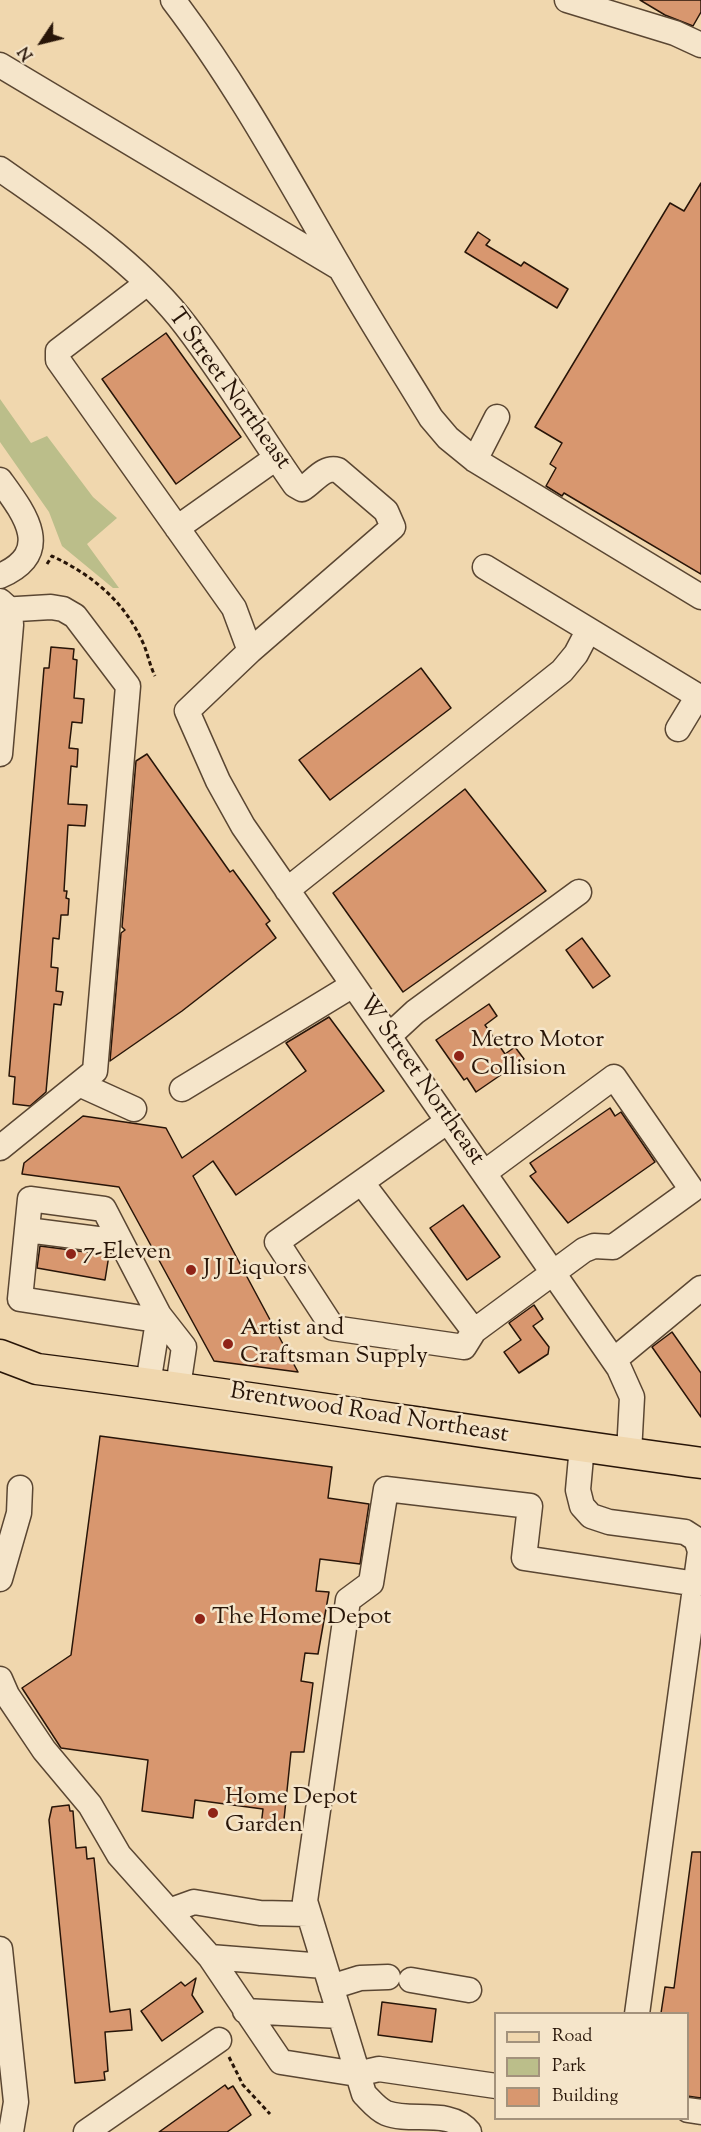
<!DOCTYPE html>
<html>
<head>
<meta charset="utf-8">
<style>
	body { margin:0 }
	#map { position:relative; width:701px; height:2132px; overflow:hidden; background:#f0d7ae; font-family:"Sorts Mill Goudy",serif }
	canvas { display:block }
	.legend { position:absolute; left:494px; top:2012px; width:195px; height:108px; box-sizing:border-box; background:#f5e5ca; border:2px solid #a3927c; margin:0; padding:8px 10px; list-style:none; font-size:18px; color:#281508 }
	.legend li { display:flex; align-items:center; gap:12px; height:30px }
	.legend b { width:30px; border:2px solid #a3927c }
	.north { position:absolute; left:12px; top:12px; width:60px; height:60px; -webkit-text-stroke:4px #f5e5ca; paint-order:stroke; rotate:235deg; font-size:16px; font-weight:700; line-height:24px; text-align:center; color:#281508 }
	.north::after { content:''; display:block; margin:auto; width:21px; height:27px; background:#281508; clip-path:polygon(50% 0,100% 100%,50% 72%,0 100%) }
</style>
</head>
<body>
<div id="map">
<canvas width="701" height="2132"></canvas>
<ul class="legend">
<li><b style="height:8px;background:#f0d7ae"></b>Road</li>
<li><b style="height:16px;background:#bbbe8a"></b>Park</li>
<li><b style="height:16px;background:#d8976f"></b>Building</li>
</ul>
<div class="north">N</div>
</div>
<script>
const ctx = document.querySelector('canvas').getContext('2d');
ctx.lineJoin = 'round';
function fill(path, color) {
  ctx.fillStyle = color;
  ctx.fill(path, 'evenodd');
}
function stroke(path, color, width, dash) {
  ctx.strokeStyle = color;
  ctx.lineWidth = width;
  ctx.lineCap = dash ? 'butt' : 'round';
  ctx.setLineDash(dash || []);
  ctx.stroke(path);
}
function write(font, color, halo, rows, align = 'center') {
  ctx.font = font + ' "Sorts Mill Goudy",serif';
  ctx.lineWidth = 5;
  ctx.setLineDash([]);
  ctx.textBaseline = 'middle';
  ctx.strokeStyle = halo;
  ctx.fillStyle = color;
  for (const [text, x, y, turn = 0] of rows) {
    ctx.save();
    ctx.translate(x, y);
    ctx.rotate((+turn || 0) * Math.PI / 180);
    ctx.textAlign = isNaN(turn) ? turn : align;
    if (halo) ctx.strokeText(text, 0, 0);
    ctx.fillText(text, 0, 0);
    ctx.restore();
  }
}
fill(new Path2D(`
	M0,399l31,44 16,-7 46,61 24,21 -30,26 32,44h-6l-51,-42 -13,-34 -49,-70z`), '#bbbe8a');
const building = new Path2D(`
	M640,0h61v12l-8,14 -28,-11z
	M701,183v391l-137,-81 -2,3 -16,-10 10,-18 -6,-4 12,-21 -27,-16 135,-224 14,8z
	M478,232l12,8 -4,5 35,21 3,-4 44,27 -11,19 -92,-56z
	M166,333l75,104 -65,47 -74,-105z
	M51,647l23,2 -1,10 4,1 -3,38 10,1 -2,24 -10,-1 -3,26 9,1 -1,18 -6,-1 -3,38 19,1 -2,21 -17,-1 -4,66h3l-1,7 3,1 -1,16h-7l-2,24 -6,-1 -2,29 7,1 -2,23 7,1 -2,13 -7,-1 -8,88 -16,14 -17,-2 2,-27 -6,-1 34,-396 1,-12h5z
	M421,668l30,40 -121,92 -31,-40z
	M147,754l83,118 3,-2 19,26 18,25 -4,3 10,14 -94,73 -72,50 11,-128 4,-3 -3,-3 14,-166z
	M465,789l81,102 -143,101 -70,-99z
	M582,938l28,38 -17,12 -27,-38z
	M489,1004l8,12 -12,9 20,29 10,-7 9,12 -48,33 -9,-14 -3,2 -28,-40z
	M329,1017l55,74 -148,104 -23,-34 -20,15 105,196 -84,-11 -95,-174 -97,-13 2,-11 59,-47 83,12 16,30 124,-87 -20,-28z
	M610,1108l5,8 6,-4 34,50 -87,61 -38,-47 6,-4 -6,-9z
	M463,1205l37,52 -33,23 -37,-52z
	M40,1246l69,9 -4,25 -68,-12z
	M534,1305l9,14 -10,7 16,21 -1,7 -29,19 -15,-21 17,-12 -12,-17z
	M672,1332l29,41v44l-49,-70z
	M100,1436l232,31 -4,31 41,6 -9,60 -40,-5 -4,32 13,1 -11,62 -13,-1 -4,28 12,2 -9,69h-13l-8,77 -22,-3 2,-17 -68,-9 -2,18 -51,-7 6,-51 -87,-12 -39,-60 49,-33z
	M69,1805l1,6h3l3,37 10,-1 1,12 7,-1 16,154 20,-3 2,21 -27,2 3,39 -4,1 1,8 -30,3 -26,-263 3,-13z
	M692,1852h9v246l-14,-2v-83h-26l4,-26 9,1z
	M196,1978l-4,17 11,17 -41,29 -21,-30 40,-29 4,4z
	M382,2002l54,7 -4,33 -54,-7z
	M225,2085l3,4 5,-3 18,29 -24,17h-68z`);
fill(building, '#d8976f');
stroke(building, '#281508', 1.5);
const minor = new Path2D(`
	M173,0c64,84 113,175 166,266 29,51 61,101 92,152l17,20 27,22 226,137
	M567,0l108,33 26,12
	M0,65l338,202
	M0,169c61,43 131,89 179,148 41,51 78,114 116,168l7,4c12,-7 21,-23 36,-19l48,41 7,16 -143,124 -63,60 31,70 25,45 376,542 13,29 -3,56
	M146,284l-88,67v9l176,248 16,43
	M475,460l22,-43
	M0,480c24,33 55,72 0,96
	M177,528l99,-70
	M485,567l216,131
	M0,601l10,9 1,15 -11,129
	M0,610l51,-3 12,2 12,7 53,70 -33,385 -95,77
	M678,729l20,-33
	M287,890l275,-219 14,-17 12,-23
	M389,1036l26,-24 164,-120
	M79,1084l55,25
	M182,1089l171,-104
	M448,1121l-171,121 56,86 131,19 10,-16 110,-81 10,-4 19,1 79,-57 -78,-113 -130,96
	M362,1183l112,148
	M27,1230l94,12
	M614,1360l87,-72
	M148,1384l11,-69 -16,3 -123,-19 10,-100 74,10 55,106 25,32 -6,40
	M582,1446l-4,44 4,16 9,10 18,6 76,10 11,7 4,12 -63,463
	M0,1579l19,-66 1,-25
	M0,1679l7,16 37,55 46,55 29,50 50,56
	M308,1914l-48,-1 -66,-11 -25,9 41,46 71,105 76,12 22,-5 117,17
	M0,1949l16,153 -5,30
	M210,1957l114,9
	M411,1980l58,10
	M331,1987l29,-9 28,-1
	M245,2011l95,5
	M688,2110l13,2
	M86,2132l133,-92
	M469,2132c-19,-24 -58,-9 -83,-19 -9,-4 -15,-12 -22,-19l-59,-193 43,-301 23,-17 15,-94 144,17 -6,52 173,26`);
const major = new Path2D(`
	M0,1355l37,14c222,28 442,64 664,94`);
stroke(minor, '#5a4632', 27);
stroke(major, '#281508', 33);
stroke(new Path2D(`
	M47,564l5,-8c42,20 73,46 92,89 4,10 6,21 11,31
	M229,2057l14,28 27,29`), '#281508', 3, [4.5, 3]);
stroke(minor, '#f5e5ca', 24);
stroke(major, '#f0d7ae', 30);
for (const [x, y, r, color] of [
	[459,1056,6,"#8f2418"],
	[71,1254,6,"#8f2418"],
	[191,1270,6,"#8f2418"],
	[228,1344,6,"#8f2418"],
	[200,1619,6,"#8f2418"],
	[213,1813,6,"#8f2418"]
]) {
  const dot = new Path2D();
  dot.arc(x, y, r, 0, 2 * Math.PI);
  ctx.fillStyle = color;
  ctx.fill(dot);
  stroke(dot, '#f5e5ca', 2);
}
write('24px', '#281508', '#f5e5ca', [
	["T Street Northeast",228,390,54],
	["W Street Northeast",420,1081,55],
	["Brentwood Road Northeast",369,1415,9]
]);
write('24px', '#281508', '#f5e5ca', [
	["Metro Motor",471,1042],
	["Collision",471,1070],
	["7-Eleven",83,1254],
	["J J Liquors",203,1270],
	["Artist and",240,1330],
	["Craftsman Supply",240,1358],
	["The Home Depot",212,1619],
	["Home Depot",225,1799],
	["Garden",225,1827]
], 'left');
</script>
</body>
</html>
